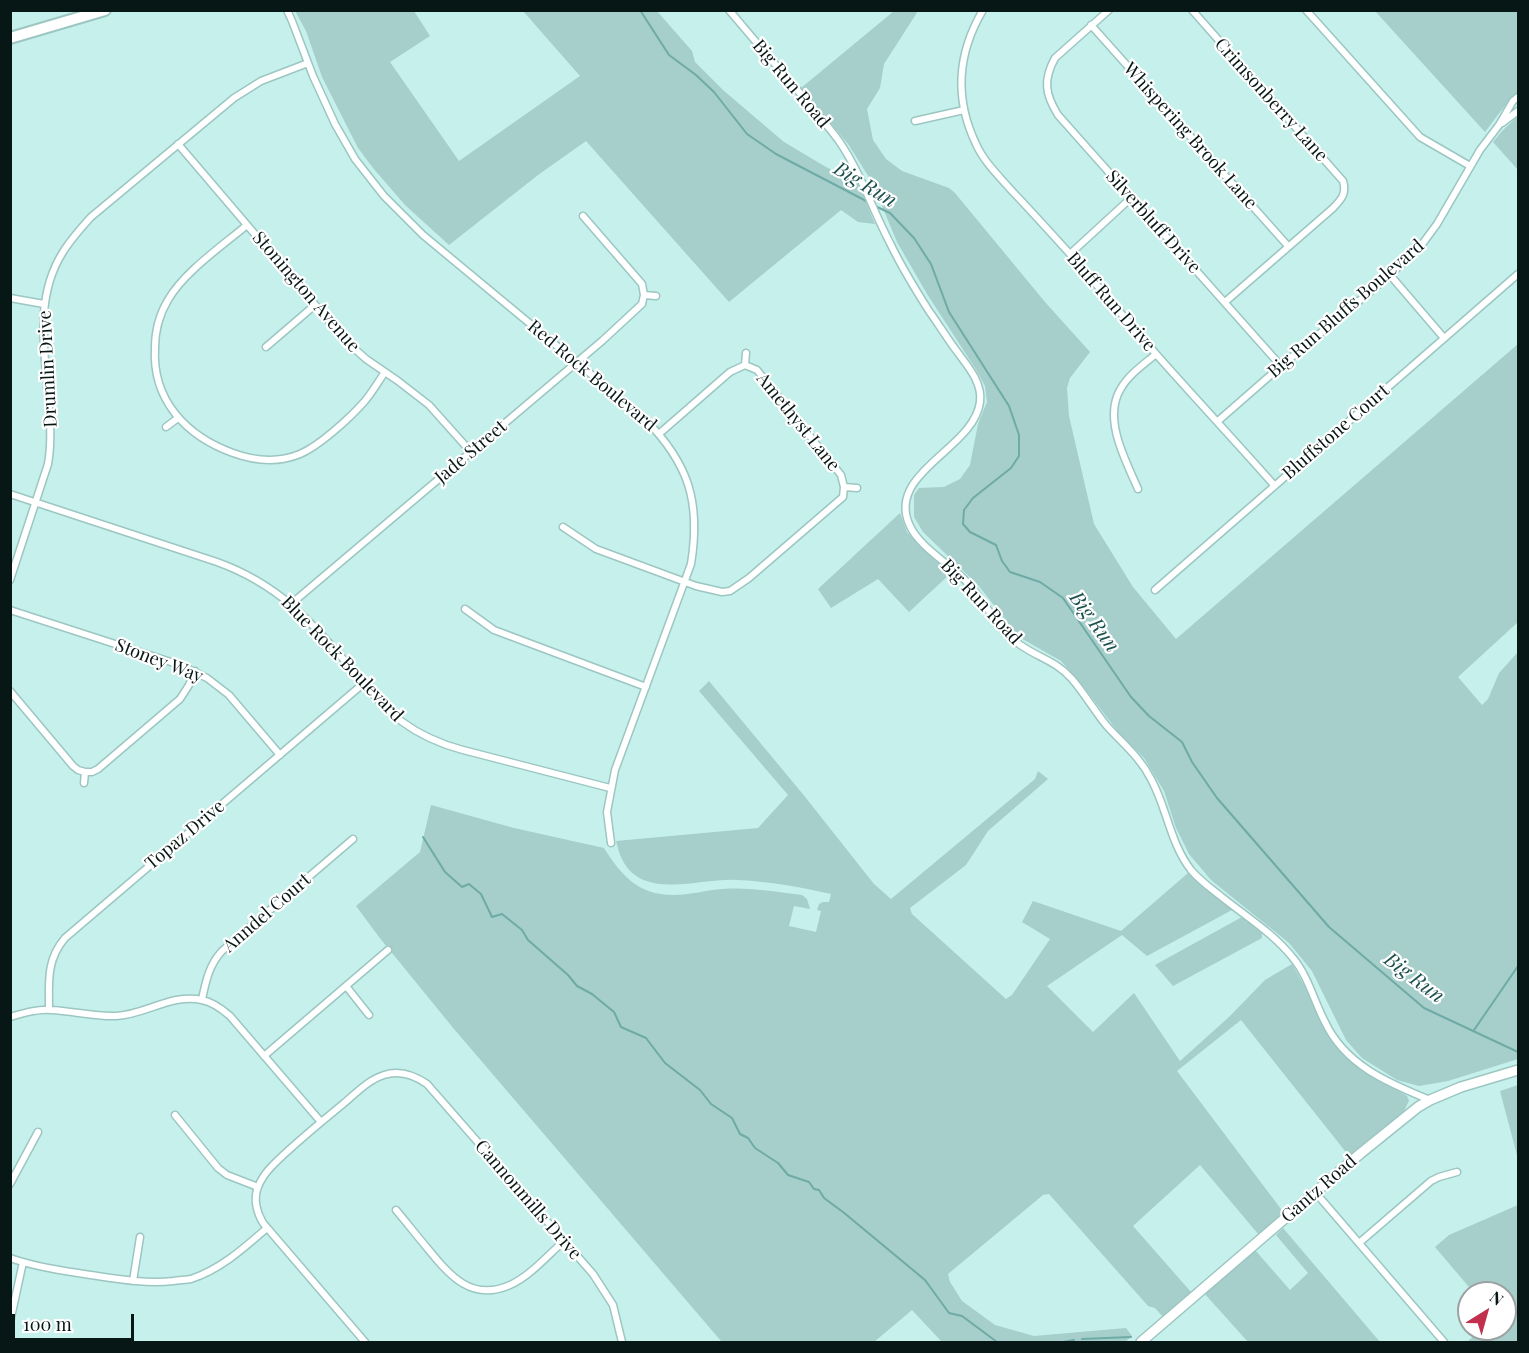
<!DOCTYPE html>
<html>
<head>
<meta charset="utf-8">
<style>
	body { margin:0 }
	#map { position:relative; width:1529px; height:1353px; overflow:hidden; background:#c5f0ec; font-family:"Playfair Display",serif }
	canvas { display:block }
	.frame { position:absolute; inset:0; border:12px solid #071715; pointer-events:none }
	.north { position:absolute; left:1457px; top:1281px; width:60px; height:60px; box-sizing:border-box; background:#fff; border:2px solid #9ca2a1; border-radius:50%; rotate:37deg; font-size:16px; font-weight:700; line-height:24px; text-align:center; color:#071715 }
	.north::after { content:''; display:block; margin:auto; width:21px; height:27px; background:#c1314e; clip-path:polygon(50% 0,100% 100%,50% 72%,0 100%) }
	.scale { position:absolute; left:12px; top:1314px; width:122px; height:27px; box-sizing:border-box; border:3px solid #071715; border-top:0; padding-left:8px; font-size:18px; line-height:21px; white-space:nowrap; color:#071715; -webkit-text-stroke:4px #fff; paint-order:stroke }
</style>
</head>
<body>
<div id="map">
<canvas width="1529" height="1353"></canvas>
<div class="frame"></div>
<div class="north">N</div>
<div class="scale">100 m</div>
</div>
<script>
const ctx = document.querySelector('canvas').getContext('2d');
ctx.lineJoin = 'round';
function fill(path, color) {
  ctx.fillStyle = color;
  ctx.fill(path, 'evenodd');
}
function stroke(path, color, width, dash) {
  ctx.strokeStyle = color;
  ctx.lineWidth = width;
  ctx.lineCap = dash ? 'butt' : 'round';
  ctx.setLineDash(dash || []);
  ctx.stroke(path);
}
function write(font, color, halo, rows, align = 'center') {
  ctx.font = font + ' "Playfair Display",serif';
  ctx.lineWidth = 4.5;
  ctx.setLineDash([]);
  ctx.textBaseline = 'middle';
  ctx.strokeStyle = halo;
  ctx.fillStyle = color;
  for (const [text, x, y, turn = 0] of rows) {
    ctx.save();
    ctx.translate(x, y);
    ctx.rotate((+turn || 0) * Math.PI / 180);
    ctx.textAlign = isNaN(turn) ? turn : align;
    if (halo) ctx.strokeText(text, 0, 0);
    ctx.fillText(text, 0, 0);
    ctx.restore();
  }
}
fill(new Path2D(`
	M295,11h119l16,25 -40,26 69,99 121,-85 -57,-65h134l35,40 3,11 28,28 61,52 42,25 32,16 17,41 -17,-2 -17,-12 -112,92 -143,-161 -48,34 -89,70 -44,-40 -32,-37 -15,-20 -36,-71 -16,-46z
	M894,11h24l-34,53 -4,24 -13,21 6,31 13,19 16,12 47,17 6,5 90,109 45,50 -20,26 -3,10 2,28 25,108 39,63 43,52 342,-295v278l-60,55 24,28 6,-6 11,-26 19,-21v407l-70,22 -29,5 -22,-6 -35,-22 -16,-18 -34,-69 -23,-28 -78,-63 -22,-26 -13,-26 -12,-37 -20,-33 -26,-26 -35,-46 -22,-25 -42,-24 -41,-52 -55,-53 -9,-15v-22l5,-7 25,-1 16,-8 10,-14 8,-41 9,-22 -2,-16 -10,-18 -48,-74 -30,-52 -25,-60 -24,-38 -47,-56z
	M1375,11h143v81c-13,12 -22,26 -33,40z
	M1518,116v54l-25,-28 10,-12z
	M900,513l7,19 43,42 -41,38 -31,-33 -47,29 -13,-19z
	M709,681l97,117 68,86 17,15 144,-120 3,-8 10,8 -60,52 -22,34 -56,43 2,6 94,85 6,-4 38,-56 -28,-17 11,-21 88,30 67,-58 44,37 -85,46 -25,-21 -75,51 46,46 41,-39 46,68 49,-44 36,-37 27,-16 47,82 25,25 43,25 2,5 -5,10 -55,45 -108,-136 -64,51 107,142 -25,22 -59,-70 -67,61 58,66 -28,25 -8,-9 -7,-2 -99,-112 -6,1 -95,79 2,8 12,19 33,24 39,11 92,-8 6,8 -7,6h-183l-30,-32 -38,32h-154l1,-1 -267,-312 -75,-92 -23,-31 64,-54 11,-47 83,23 90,20c17,27 34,47 69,47 17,0 34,-5 50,-6 27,-2 53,3 79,6l5,4 3,10 -16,-3 -5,20 27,6 5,-21 -4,-1 2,-6 4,-2h6l2,-8c-31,-7 -63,-13 -95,-14 -36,-2 -94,21 -114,-21 -3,-5 -4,-12 -6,-18l142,-13 30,-33 -89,-104z
	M1242,917l20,16v5l-89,48 -18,-21z
	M1518,1085v74l-18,-68z
	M1518,1205v137h-50v-1l8,-7v-5h29v-36h-31l-39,-46 14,-12z
	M1283,1228l97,114h-132l-44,-49 51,-43 35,40 18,-17 -32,-38z`), '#a6ceca');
stroke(new Path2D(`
	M640,10l29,45 27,20 18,17 33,42 29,20 94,49
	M875,206l15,7 24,25 17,26 18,48 60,94 10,29v21l-8,12 -38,30 -9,12 -1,14 7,8 26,13 6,16 8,11 30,10 23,16 68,99 18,19 33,26 10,20 25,36 112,129 95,81 94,44
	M423,837l22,35 17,15 7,-3 12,10 11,23 10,-3 20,16 6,10 40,35 9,11 15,8 22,18 7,15 25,11 19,25 35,27 11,14 21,14 8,16 8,4 7,10 23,15 10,12 21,7 5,7 5,1 5,8 19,14 82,68 24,33 13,3 35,26
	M1474,1030l44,-64
	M1082,1339l49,-2
	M1063,1342l11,-2`), '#6faba6', 2);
const minor = new Path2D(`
	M287,10l5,11 21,55 22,48 20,35 29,37 39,39 222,184c44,45 56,83 46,145l-76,206 -8,42 4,31
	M729,10c22,26 43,51 65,76 15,18 31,36 45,55 22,32 33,68 51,102 11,23 25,46 39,68 8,11 16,24 24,35 11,16 30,35 27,56 -6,47 -93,70 -71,122 9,22 39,39 55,55 20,20 32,49 55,65 19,14 36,16 53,35 12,14 22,31 34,46 16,18 34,32 45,54 16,29 19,64 40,91 9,11 21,19 32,28 24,19 51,36 70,60 15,18 21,43 32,64 20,43 63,61 105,78
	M983,10c-26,44 -29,88 -7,134 8,18 23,32 36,47 20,21 39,42 58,63 29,33 57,67 86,100 39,44 79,87 118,131
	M1109,10l-54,48c-12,22 -10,36 3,57l223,251
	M1192,10l151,171c4,13 -2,19 -11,28l-107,93
	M1306,10l114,127 50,29
	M1091,25l197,221
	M915,121l49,-11
	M1502,123l16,-12
	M178,144l168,197 20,18 32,22 31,24 42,47
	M247,225c-25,21 -63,47 -79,75 -9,15 -13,32 -13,48 -3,52 31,88 78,105 22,8 45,10 67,1 19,-8 50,-36 64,-52 8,-9 14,-20 21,-30
	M1070,254l61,-56
	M1390,275l54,63
	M644,295l12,1
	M10,298l34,6
	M266,347l49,-42
	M745,365l1,-12
	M1218,421l63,-55 109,-91 33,-32 14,-19 43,-74 19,-25 14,-24 5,-4
	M166,427l12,-9
	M844,487l13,1
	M1138,489c-12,-28 -35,-69 -18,-99 8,-15 23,-25 36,-36
	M10,494l207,68c61,22 93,58 134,106 16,19 31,38 50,53 19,14 39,23 62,29l147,38
	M563,527l33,22 100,37 26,6 8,-1 19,-13 94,-81 1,-10 -3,-12 -84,-105 -12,-5 -15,7 -70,61
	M10,580l38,-116c4,-23 2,-45 0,-68 -4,-49 -13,-100 15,-144 8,-13 18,-24 28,-35l143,-119 27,-17 47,-18
	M1155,590l363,-316
	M291,604l311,-263 40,-37 2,-9 -2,-11 -59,-68
	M465,609l29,21 152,57
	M10,610l170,55 27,13 22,17 51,60
	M10,691l63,75 5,4 7,2
	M85,772h7l6,-3 82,-70 9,-14 6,-14
	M84,783l1,-11
	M346,986l23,29
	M202,999c4,-18 7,-34 20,-48l131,-112
	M49,1010c0,-27 -3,-50 16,-72l299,-255
	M10,1017c14,-4 27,-8 41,-7 22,1 44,7 65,6 29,-1 56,-23 86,-16 11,2 20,9 28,16l91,106
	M264,1056l124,-106
	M175,1115l43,53 9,7 31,12
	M10,1184l28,-52
	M1315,1192l129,150
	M396,1210c11,13 21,26 32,39 22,27 44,53 82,36 20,-9 37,-29 54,-44
	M1359,1243l72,-62 8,-4 18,-5
	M10,1258c26,9 54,13 81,17 27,4 55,9 82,6 6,-1 13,-1 18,-2 30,-10 53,-31 76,-51
	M133,1281l7,-44
	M10,1322l13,-60
	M365,1342l-102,-119c-6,-10 -10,-24 -5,-36 3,-8 9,-16 15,-22 22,-22 46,-41 70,-61 12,-10 25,-24 41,-29 15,-5 30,0 43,9l166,190 20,31 9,37`);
const secondary = new Path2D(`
	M1141,1342l220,-189 57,-46 12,-7 31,-13 57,-17`);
const primary = new Path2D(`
	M10,38l95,-28`);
stroke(minor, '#9cc6c1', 9);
stroke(secondary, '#9cc6c1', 12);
stroke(primary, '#9cc6c1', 14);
stroke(minor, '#fff', 6);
stroke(secondary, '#fff', 9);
stroke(primary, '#fff', 10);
write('18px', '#071715', '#fff', [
	["Big Run Road",791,84,50],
	["Crimsonberry Lane",1271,100,48],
	["Whispering Brook Lane",1190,136,48],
	["Silverbluff Drive",1153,222,48],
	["Stonington Avenue",306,292,49],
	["Bluff Run Drive",1111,302,49],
	["Big Run Bluffs Boulevard",1346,309,-41],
	["Drumlin Drive",48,369,-93],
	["Red Rock Boulevard",592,376,40],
	["Amethyst Lane",798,422,51],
	["Bluffstone Court",1336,432,-41],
	["Jade Street",471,452,-40],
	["Big Run Road",981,602,47],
	["Blue Rock Boulevard",342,659,46],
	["Stoney Way",159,661,21],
	["Topaz Drive",185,835,-40],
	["Anndel Court",267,913,-41],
	["Gantz Road",1319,1189,-41],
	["Cannonmills Drive",528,1200,49]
]);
write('italic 20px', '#1c514e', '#fff', [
	["Big Run",865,185,31],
	["Big Run",1094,622,54],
	["Big Run",1414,978,37]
]);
</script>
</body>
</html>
